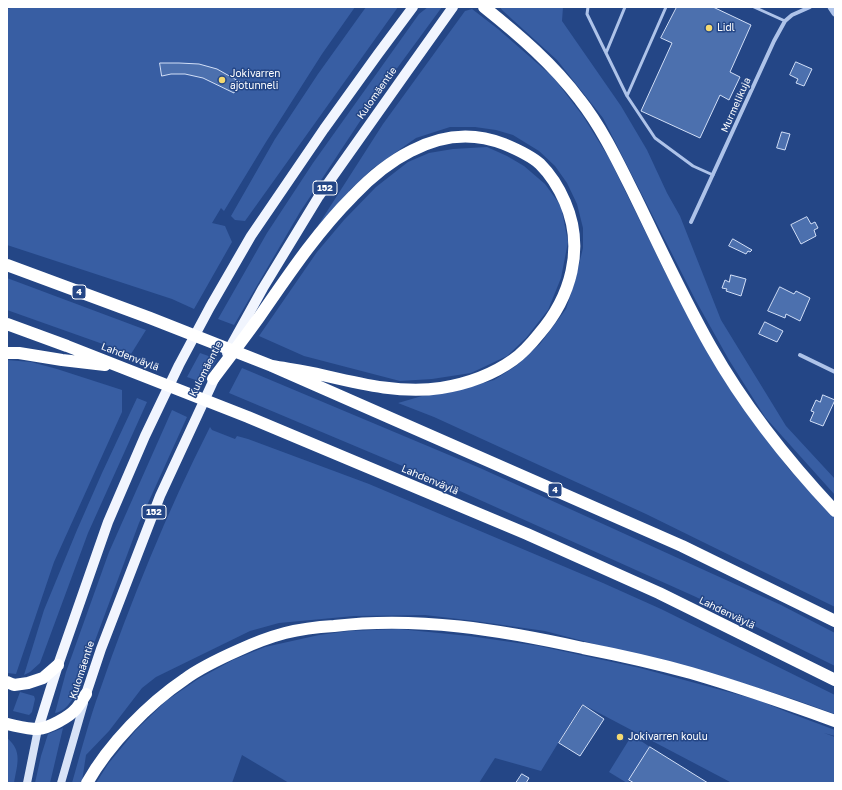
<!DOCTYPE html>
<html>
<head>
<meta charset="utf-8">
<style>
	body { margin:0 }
	#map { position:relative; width:842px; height:790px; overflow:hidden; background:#244686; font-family:"Golos Text",sans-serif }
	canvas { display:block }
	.frame { position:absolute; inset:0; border:8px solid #fff; pointer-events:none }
</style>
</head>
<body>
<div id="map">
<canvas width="842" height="790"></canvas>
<div class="frame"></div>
</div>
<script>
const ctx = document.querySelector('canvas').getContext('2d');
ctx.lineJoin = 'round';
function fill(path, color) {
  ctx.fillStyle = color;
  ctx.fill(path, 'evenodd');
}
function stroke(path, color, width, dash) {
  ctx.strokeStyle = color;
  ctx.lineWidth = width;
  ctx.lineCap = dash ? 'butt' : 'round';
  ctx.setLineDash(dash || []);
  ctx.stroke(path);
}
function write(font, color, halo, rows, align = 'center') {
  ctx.font = font + ' "Golos Text",sans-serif';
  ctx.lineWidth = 3;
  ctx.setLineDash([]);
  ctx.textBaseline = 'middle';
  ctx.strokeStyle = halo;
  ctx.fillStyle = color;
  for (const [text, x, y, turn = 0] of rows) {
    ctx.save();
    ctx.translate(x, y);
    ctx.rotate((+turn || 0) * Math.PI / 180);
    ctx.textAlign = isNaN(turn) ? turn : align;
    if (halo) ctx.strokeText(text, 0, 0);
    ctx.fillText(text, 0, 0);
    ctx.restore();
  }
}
fill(new Path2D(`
	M14,7h341l-33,47 -56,88 -42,69 -3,-3 -9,15 13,3 7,16 -38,67 -22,-10 -165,-54v-236z
	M366,7h32l-153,214 -10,-1 -4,-4 44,-77 43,-65z
	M428,7h14l-66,90 -76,115 -66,113 -16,-6 49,-86 46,-70 106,-149z
	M500,7h63l-1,14 59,85 26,44 20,43 13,23 41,104 65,106 49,53v16l-70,-78 -36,-57 -33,-59 -93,-183 -46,-58 -55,-50z
	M472,9l26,20 55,48 30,39 26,42 57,116 61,106 61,88 47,50v89l-189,-93 -212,-97 -36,-14 24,-7 30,-4 42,-12 22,-14 24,-22 26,-35 9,-28 8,-33v-20l-6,-24 -10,-21 -12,-17 -16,-15 -26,-16 -17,-5 -21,-3h-25l-34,11 -44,31 -21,20 -34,38 66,-103 82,-113z
	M487,147l20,9 17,10 21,18 16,22 7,36 -7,36 -13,32 -22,28 -19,18 -36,17 -39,6 -32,2 -96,-25 -45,-20 58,-84 27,-32 32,-33 32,-25 21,-9 24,-4z
	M7,278l139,52 -15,24 -124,-44z
	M200,353l17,6 -13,24 -17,-6z
	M7,360l24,2 26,7 65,21v22l-68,150 -38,112 -9,-1z
	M242,368l238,100 301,137 54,28v33l-139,-69 -265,-119 -202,-85z
	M137,398l10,4 -59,131 -48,130 -10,9 -6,3 20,-65 33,-80 25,-57z
	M172,410l15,7 -48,106 -65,174c-5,7 -10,15 -19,16l11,-41 43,-120z
	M210,427l2,3 23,9 2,-3 11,3 121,45 234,99 58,26 174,86v19l-42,-15 -54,-17 -194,-51 -70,-10 -50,-6 -71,1 -75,7 -29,8 -94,46 -14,11 -33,43 -23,24 -4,26 -3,2h-7c9,-31 17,-63 28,-93 31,-90 67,-178 110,-263z
	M399,629l70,7 70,10 101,22 118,32 29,12 48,18v6l-11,-3 11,4v46h-103l-150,-79 -41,67 -46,-13 -16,25h-190l-47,-28 -10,28h-136l12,-19 28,-34 30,-29 32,-22 35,-19 32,-13 54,-12 30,-4z
	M20,692l14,4 1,3 -3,13 -3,3 -16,-4z
	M63,728l-13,55h-15l6,-27 7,-22z
	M632,735l18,12 -22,36h-1l-18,-11z
	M7,738c16,13 10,27 7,45h-7z`), '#385ea3');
const building = new Path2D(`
	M677,7h36l38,18 -21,47 10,5 -11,23 -9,-5 -20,43 -59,-27 31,-68 -11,-5z
	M796,62l16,7 -8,17 -8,-3 2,-4 -8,-4z
	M160,63h19l20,1 18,5 23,13 -6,11 -31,-15 -18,-4h-14l-9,2z
	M782,132l8,2 -5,16 -8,-2z
	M807,217l4,7 4,-2 3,6 -4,2 2,6 -15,8 -10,-19z
	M733,239l19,11 -2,2 -2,-1 -2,3 -17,-8z
	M731,275l15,4 -5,17 -15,-5 1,-2 -5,-1 3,-8 4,2z
	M780,287l14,7 2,-3 14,7 -10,23 -14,-7 -1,4 -17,-7z
	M765,322l18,9 -6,11 -18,-8z
	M823,395l12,5 -12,26 -13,-5 4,-9 -3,-1 5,-11 4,2z
	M583,705l21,14 -24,37 -21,-13z
	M650,747l58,36h-74l-5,-3z
	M522,774l7,4 -3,5h-10z`);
fill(building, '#4c70ae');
stroke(building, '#d2dff7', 1);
stroke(new Path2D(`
	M588,7l-1,7 40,82 28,42 38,28 20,9
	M754,7l31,14
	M606,53l19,-46
	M627,96l39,-89`), '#aec3e9', 3);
stroke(new Path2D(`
	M691,222l12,-26 71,-155 11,-20 7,-6 18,-8
	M800,355l35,17`), '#aec3e9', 4);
stroke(new Path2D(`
	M831,7l4,6`), '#aec3e9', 7);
stroke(new Path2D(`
	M27,783l11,-54
	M61,783l23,-80`), '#d8e3f7', 8);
stroke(new Path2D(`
	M227,353l36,-65 56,-92 87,-123 47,-66
	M86,694l15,-45 59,-153 57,-123
	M38,729l20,-64 50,-143 37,-86 34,-71 31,-58 41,-71 73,-107 54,-75 35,-47`), '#f1f5fe', 10);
stroke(new Path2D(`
	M484,7c35,28 69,57 96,93 22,28 38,62 54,94 25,51 49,104 77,153 34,60 77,114 124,164
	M7,265l143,53 122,48 410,180 153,75
	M7,324l60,22 181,71 279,117 132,59 176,87
	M7,353h12l43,7 43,5
	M213,379c16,-21 32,-42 47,-63 29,-42 57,-84 93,-120 17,-18 36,-34 58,-45 30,-16 60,-20 93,-7 12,5 26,11 36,20 11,11 19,24 25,38 20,46 6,95 -26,132 -8,10 -16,19 -26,26 -21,15 -47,24 -72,28 -40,6 -80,-4 -119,-13 -16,-4 -33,-6 -50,-9
	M7,682l7,3 14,-2 15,-5 15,-13
	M7,724c10,2 20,5 31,5 11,-1 31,-12 38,-20 4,-5 7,-10 10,-15
	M87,783c22,-39 61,-79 98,-104 16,-12 36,-21 54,-29 15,-7 31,-13 46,-17 16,-4 33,-6 49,-7 84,-10 167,4 249,22 36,7 72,15 108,25 48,14 97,31 144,48`), '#fff', 12);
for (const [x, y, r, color] of [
	[709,28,4,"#f4d971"],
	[222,80,4,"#f4d971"],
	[620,737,4,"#f4d971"]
]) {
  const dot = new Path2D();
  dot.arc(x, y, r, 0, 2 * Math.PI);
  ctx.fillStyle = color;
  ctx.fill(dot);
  stroke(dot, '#244686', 1.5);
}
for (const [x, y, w] of [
	[325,188,24],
	[79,292,14],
	[555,490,14],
	[154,512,24]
]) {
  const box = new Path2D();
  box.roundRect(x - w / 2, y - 7, w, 14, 3);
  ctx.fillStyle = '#244686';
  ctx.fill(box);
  stroke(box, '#fff', 1);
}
write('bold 9px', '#fff', null, [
	["152",325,188],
	["4",79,292],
	["4",555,490],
	["152",154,512]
]);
write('10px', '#fff', '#244686', [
	["Lidl",717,28],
	["Jokivarren",230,74],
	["ajotunneli",230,86],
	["Jokivarren koulu",628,737]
], 'left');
write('10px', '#fff', '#244686', [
	["Kulomäentie",377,93,-55],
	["Murmelikuja",736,105,-66],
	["Lahdenväylä",130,357,21],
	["Kulomäentie",206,369,-63],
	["Lahdenväylä",430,480,23],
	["Lahdenväylä",727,613,26],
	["Kulomäentie",82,670,-72]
]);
</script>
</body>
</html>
